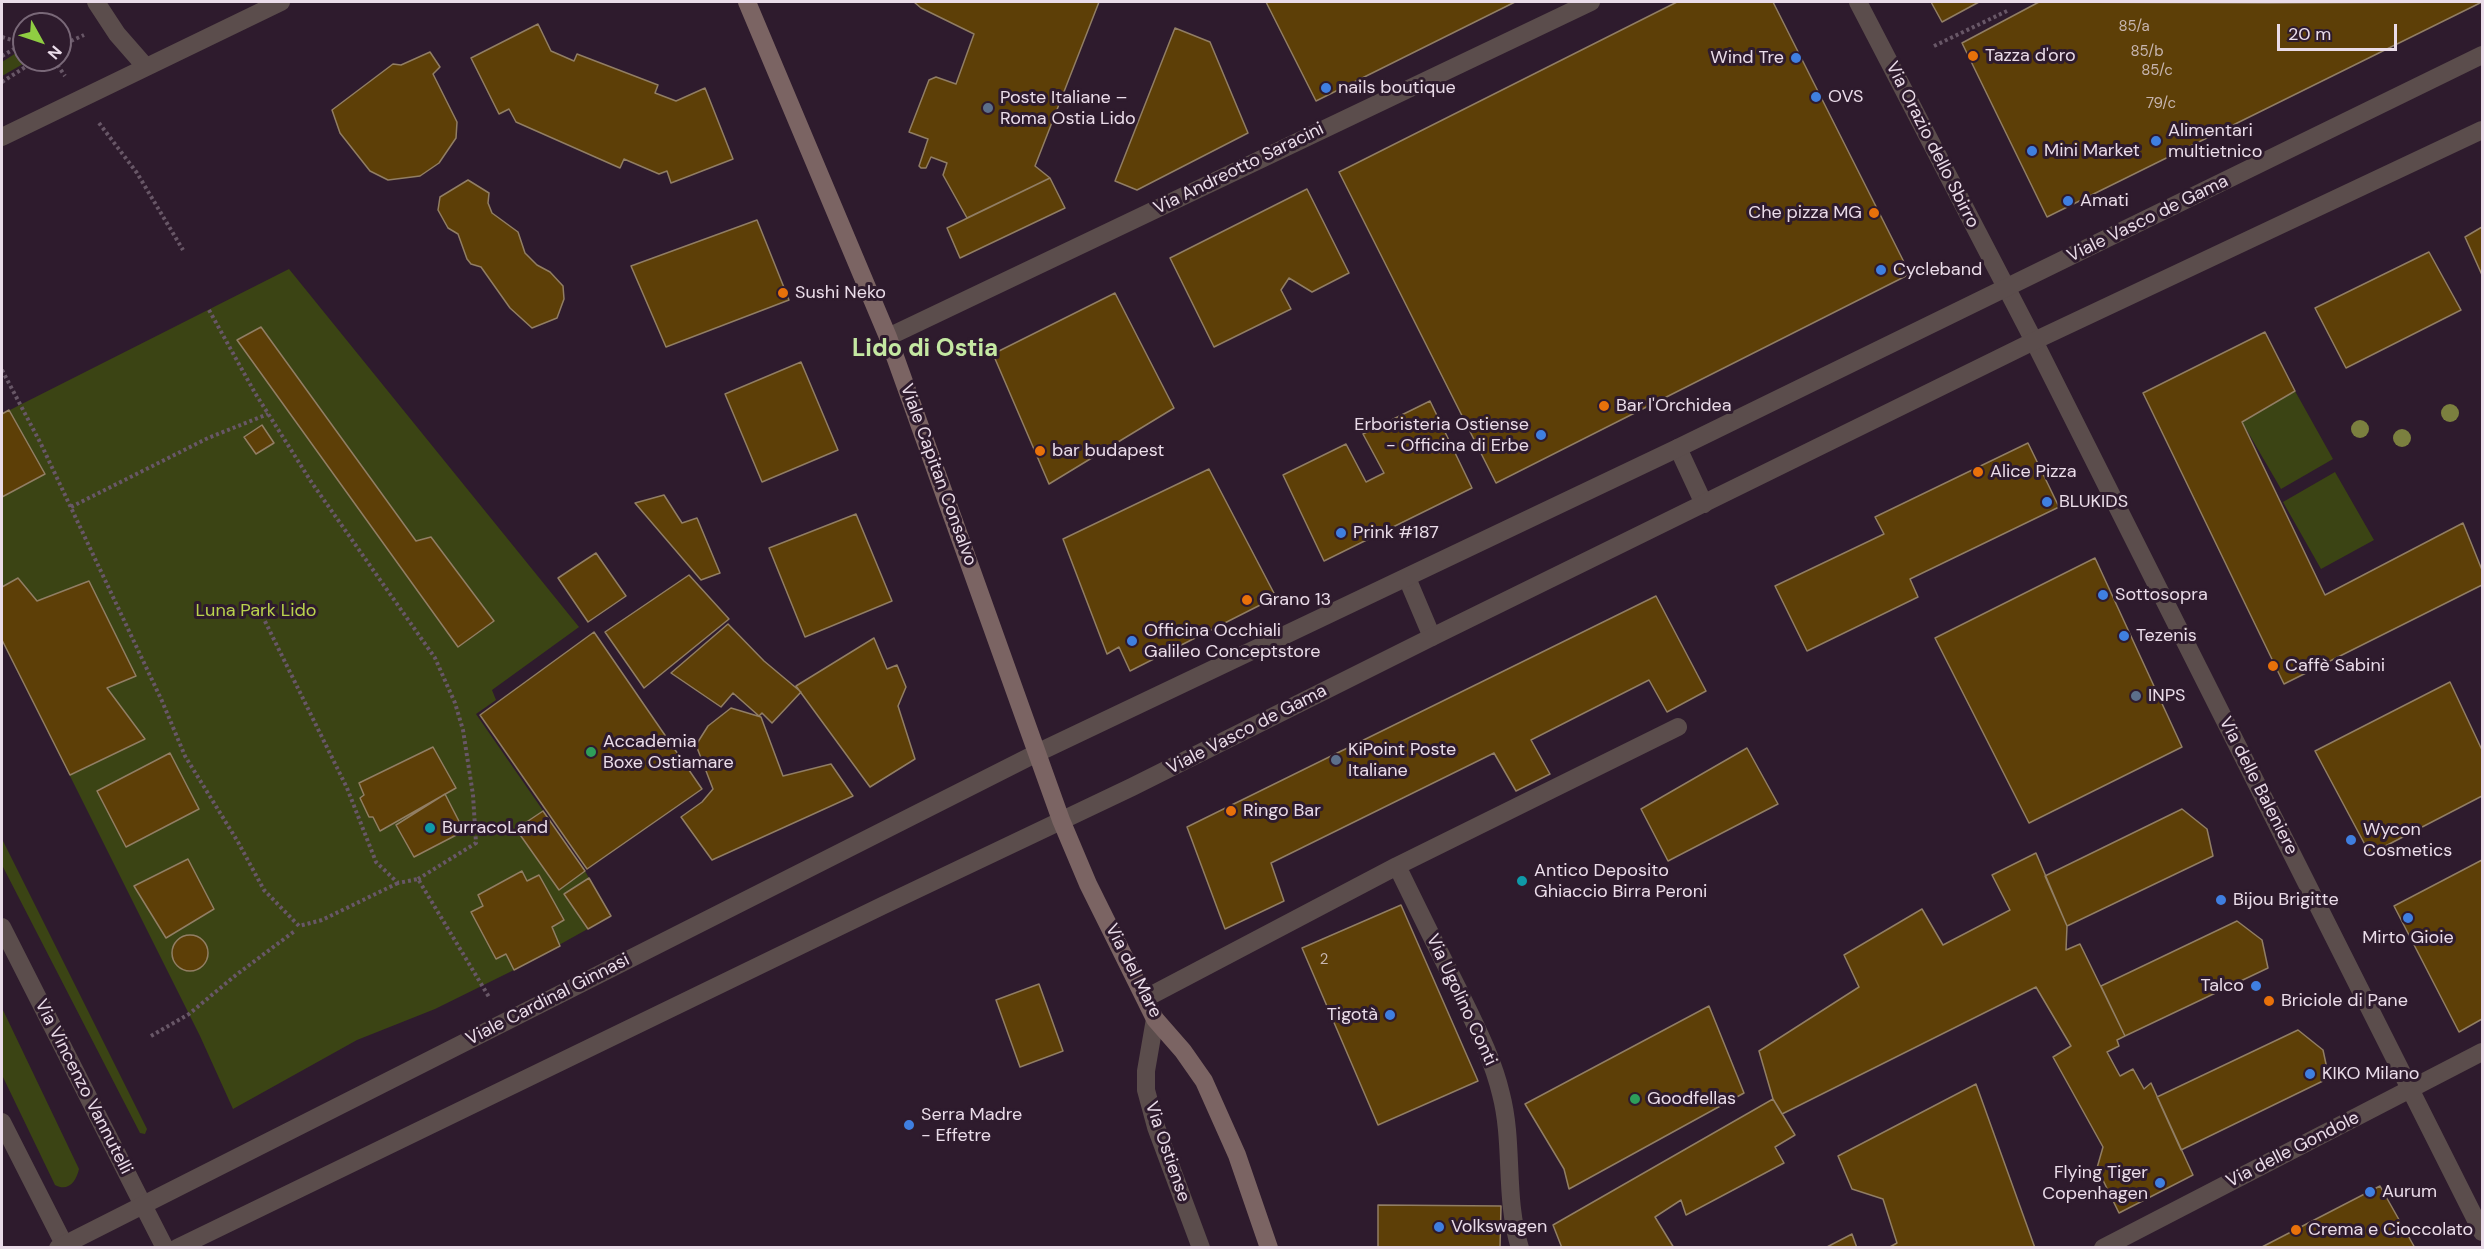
<!DOCTYPE html>
<html>
<head>
<meta charset="utf-8">
<style>
	body { margin:0 }
	#map { position:relative; width:2484px; height:1249px; overflow:hidden; background:#2e1b2d; font-family:"DM Sans",sans-serif }
	canvas { display:block }
	.frame { position:absolute; inset:0; border:3px solid #eadce9; pointer-events:none }
	.north { position:absolute; left:12px; top:12px; width:60px; height:60px; box-sizing:border-box; background:#2e1b2d; border:2px solid #796878; border-radius:50%; rotate:130deg; font-size:16px; font-weight:700; line-height:24px; text-align:center; color:#eadce9 }
	.north::after { content:''; display:block; margin:auto; width:21px; height:27px; background:#8fcd42; clip-path:polygon(50% 0,100% 100%,50% 72%,0 100%) }
	.scale { position:absolute; left:2277px; top:24px; width:120px; height:27px; box-sizing:border-box; border:3px solid #eadce9; border-top:0; padding-left:8px; font-size:18px; line-height:21px; white-space:nowrap; color:#eadce9; -webkit-text-stroke:4px #2e1b2d; paint-order:stroke }
</style>
</head>
<body>
<div id="map">
<canvas width="2484" height="1249"></canvas>
<div class="frame"></div>
<div class="north">N</div>
<div class="scale">20 m</div>
</div>
<script>
const ctx = document.querySelector('canvas').getContext('2d');
ctx.lineJoin = 'round';
function fill(path, color) {
  ctx.fillStyle = color;
  ctx.fill(path, 'evenodd');
}
function stroke(path, color, width, dash) {
  ctx.strokeStyle = color;
  ctx.lineWidth = width;
  ctx.lineCap = dash ? 'butt' : 'round';
  ctx.setLineDash(dash || []);
  ctx.stroke(path);
}
function write(font, color, halo, rows, align = 'center') {
  ctx.font = font + ' "DM Sans",sans-serif';
  ctx.lineWidth = 6;
  ctx.setLineDash([]);
  ctx.textBaseline = 'middle';
  ctx.strokeStyle = halo;
  ctx.fillStyle = color;
  for (const [text, x, y, turn = 0] of rows) {
    ctx.save();
    ctx.translate(x, y);
    ctx.rotate((+turn || 0) * Math.PI / 180);
    ctx.textAlign = isNaN(turn) ? turn : align;
    if (halo) ctx.strokeText(text, 0, 0);
    ctx.fillText(text, 0, 0);
    ctx.restore();
  }
}
fill(new Path2D(`
	M24,48v12h6l-28,16v-14z
	M289,269l290,358 -87,63 4,10 -20,14 109,157 26,45 -97,54 -79,39 -78,31 -124,69 -33,-73 -198,-396v-226z
	M2295,391l38,68 -52,30 -39,-67z
	M2335,472l39,68 -53,29 -38,-67z
	M2,839l145,290 -2,5 -5,-1 -138,-268z
	M2,1008l77,161c-3,13 -11,23 -24,16l-53,-110z`), '#3b4414');
const building = new Path2D(`
	M914,2h185l-64,164 15,12 -83,40 -24,-43 4,-12 -16,-6 -5,11h-5l-2,-2 9,-27 -19,-7 20,-52 7,-3 20,7 18,-50 -53,-26z
	M1266,2h249l-199,99z
	M1677,2h96l137,272 -414,209 -157,-311z
	M1931,2h48l-37,20z
	M2039,2l229,1 214,-1 -435,215 -85,-174z
	M538,24l13,27 23,10 3,-7 81,31 -3,8 21,8 29,-13 28,71 -62,24 -4,-12 -8,3 -35,-15 -4,9 -104,-46 -7,-13 -10,5 -28,-56z
	M1175,28l35,14 38,91 -111,57 -22,-9z
	M430,52l10,15 -7,7 24,48 -1,16 -17,25 -19,13 -32,4 -18,-9 -30,-38 -8,-23 61,-46 8,1z
	M1050,178l15,30 -105,50 -13,-30z
	M468,180l21,13 -1,10 4,10 26,19 7,21 12,12 13,7 13,14 1,13 -7,19 -25,10 -22,-20 -29,-41 -10,-3 -4,-5 -9,-25 -10,-6 -10,-18 2,-13z
	M1307,189l42,84 -37,19 -23,-14 -8,12 10,19 -77,38 -44,-89z
	M757,220l32,80 -123,47 -35,-81z
	M2482,227v48l-17,-38z
	M2429,252l32,58 -115,58 -31,-60z
	M1115,293l59,115 -125,76 -56,-130z
	M261,327l155,214 15,-4 63,84 -36,26 -221,-307z
	M2265,332l30,59 -53,31 83,173 138,-72 19,47v15l-198,99 -141,-291z
	M801,362l37,88 -76,32 -37,-88z
	M1430,401l42,87 -148,73 -41,-86 63,-31 20,38 18,-9 -21,-39z
	M9,410l36,64 -43,23v-83z
	M262,425l12,18 -18,11 -12,-17z
	M2028,443l31,64 -149,72 8,18 -111,54 -32,-65 109,-52 -9,-17z
	M1209,469l67,128 -146,74 -11,-24 -12,7 -44,-115z
	M664,495l18,28 15,-5 23,55 -19,7 -66,-77z
	M856,514l36,87 -87,36 -36,-89z
	M596,553l30,43 -38,26 -30,-44z
	M2095,558l87,189 -153,76 -94,-185z
	M689,575l40,44 -85,69 -39,-56z
	M18,578l19,23 52,-20 47,95 -29,12 38,51 -75,36 -68,-135v-53z
	M1656,596l50,95 -39,21 -18,-32 -118,60 19,34 -34,17 -22,-38 -223,110 13,38 -59,28 -38,-102z
	M728,624l36,37 37,31 -29,31 -10,-10 -3,3 -26,-23 -12,14 -50,-34z
	M594,632l108,157 -115,80 -107,-154z
	M874,638l13,31 10,-4 9,22 -8,19 17,53 -45,28 -74,-101z
	M2450,682l32,68v46l-112,58 -55,-103z
	M731,708l30,9 22,59 48,-12 22,32 -141,64 -31,-43 21,-15 11,-13 -17,-44 12,-19z
	M433,747l23,41 -76,43 -7,-14h-4l-9,-19 4,-3 -5,-12z
	M1747,748l31,56 -110,57 -27,-52z
	M170,753l29,56 -73,38 -29,-56z
	M445,794l19,37 -50,26 -18,-32z
	M2182,809l25,20 6,27 -146,70 -22,-50z
	M543,811l42,60 -26,19 -43,-61z
	M2036,853l31,73 -1,24 14,-6 45,92 -8,4 2,6 -12,6 13,24 13,-7 11,20 7,-6 42,92 -74,38 -22,-45 6,-21 -50,-90 18,-11 -35,-59 -254,127 -9,-15 -14,-48 100,-64 -15,-32 78,-46 21,36 67,-35 -18,-35z
	M188,859l26,50 -48,29 -32,-52z
	M2482,860v159l-23,13 -65,-126z
	M522,871l5,10 12,-6 25,45 -12,7 8,19 -46,24 -8,-16 -10,5 -25,-47 12,-6 -5,-11z
	M589,878l22,38 -23,13 -24,-35z
	M1401,905l77,176 -100,44 -76,-177z
	M2237,921l25,19 6,28 -143,68 -24,-50z
	M172 953a18 18 0 1 1 36 0a18 18 0 1 1-36 0Z
	M1039,984l24,67 -43,16 -24,-67z
	M1709,1006l35,87 -175,96 -5,-20 -39,-65z
	M2298,1030l25,20 6,28 -148,72 -24,-53z
	M1976,1084l59,164h-147l9,-5 -14,-44 -31,-10 -14,-33z
	M1773,1099l22,36 -20,12 9,16 -98,52 -5,-15 -26,17 19,31h-112l-9,-23z
	M2380,1186l35,62h-155z
	M1378,1205l123,1 -1,42h-122z
	M1852,1234l5,14h-32z`);
fill(building, '#5d3f07');
stroke(building, '#917e64', 1.5);
stroke(new Path2D(`
	M2,37l20,6
	M60,46l24,-11
	M1934,46l75,-36
	M2,56l22,-13
	M54,60l11,16
	M2,82l34,-22
	M99,123l38,50 46,77
	M209,310l46,83 57,90 123,175 20,45 8,27 10,65 3,48 -58,36
	M2,370l39,74 121,257 23,55 53,86 26,48 35,36 23,-6 76,-37
	M71,507l137,-69 60,-24
	M257,605l90,183 29,74 22,21 20,-4 71,118
	M151,1036l38,-22 47,-39 60,-45`), '#685767', 4, [3, 3]);
stroke(new Path2D(`
	M96,2l21,32 28,32
	M1858,2l176,339 448,891
	M2,137l279,-135
	M888,337l703,-335
	M1678,448l26,56
	M1407,578l25,59
	M1397,866c20,41 40,82 61,123 16,34 34,67 43,105 13,50 3,104 19,154
	M2,927l141,278
	M1146,998l251,-132 281,-139
	M2,1122l64,126
	M2103,1248l379,-196`), '#5b4d4c', 18);
stroke(new Path2D(`
	M1155,1019l-9,52v19l10,37 45,121
	M143,1205l22,43
	M58,1248l979,-495 641,-305 804,-393
	M177,1248l707,-343 248,-118 300,-150 602,-296 448,-211`), '#5b4d4c', 18);
stroke(new Path2D(`
	M747,2l141,335 173,483 27,64 67,135 28,32 21,30 33,74 32,93`), '#7b6463', 18);
ctx.fillStyle = '#7b803f';
for (const [x, y] of [
	[2450,413],
	[2360,429],
	[2402,438]
]) {
  ctx.beginPath();
  ctx.arc(x, y, 9, 0, 2 * Math.PI);
  ctx.fill();
}
for (const [x, y, r, color] of [
	[1973,56,6,"#e8710a"],
	[1796,58,6,"#3f7fe0"],
	[1326,88,6,"#3f7fe0"],
	[1816,97,6,"#3f7fe0"],
	[988,108,6,"#5c6f8a"],
	[2156,141,6,"#3f7fe0"],
	[2032,151,6,"#3f7fe0"],
	[2068,201,6,"#3f7fe0"],
	[1874,213,6,"#e8710a"],
	[1881,270,6,"#3f7fe0"],
	[783,293,6,"#e8710a"],
	[1604,406,6,"#e8710a"],
	[1541,435,6,"#3f7fe0"],
	[1040,451,6,"#e8710a"],
	[1978,472,6,"#e8710a"],
	[2047,502,6,"#3f7fe0"],
	[1341,533,6,"#3f7fe0"],
	[2103,595,6,"#3f7fe0"],
	[1247,600,6,"#e8710a"],
	[2124,636,6,"#3f7fe0"],
	[1132,641,6,"#3f7fe0"],
	[2273,666,6,"#e8710a"],
	[2136,696,6,"#5c6f8a"],
	[591,752,6,"#2e9e5b"],
	[1336,760,6,"#5c6f8a"],
	[1231,811,6,"#e8710a"],
	[430,828,6,"#0f9aa8"],
	[2351,840,6,"#3f7fe0"],
	[1522,881,6,"#0f9aa8"],
	[2221,900,6,"#3f7fe0"],
	[2408,918,6,"#3f7fe0"],
	[2256,986,6,"#3f7fe0"],
	[2269,1001,6,"#e8710a"],
	[1390,1015,6,"#3f7fe0"],
	[2310,1074,6,"#3f7fe0"],
	[1635,1099,6,"#2e9e5b"],
	[909,1125,6,"#3f7fe0"],
	[2160,1183,6,"#3f7fe0"],
	[2370,1192,6,"#3f7fe0"],
	[1439,1227,6,"#3f7fe0"],
	[2296,1230,6,"#e8710a"]
]) {
  const dot = new Path2D();
  dot.arc(x, y, r, 0, 2 * Math.PI);
  ctx.fillStyle = color;
  ctx.fill(dot);
  stroke(dot, '#2e1b2d', 2);
}
write('15px', '#c7b5b0', null, [
	["85/a",2134,27],
	["85/b",2147,52],
	["85/c",2157,71],
	["79/c",2161,104],
	["2",1324,960]
]);
write('18px', '#eadce9', '#2e1b2d', [
	["Tazza d'oro",1985,56],
	["Wind Tre",1784,58,"right"],
	["nails boutique",1338,88],
	["OVS",1828,97],
	["Poste Italiane –",1000,98],
	["Roma Ostia Lido",1000,119],
	["Alimentari",2168,131],
	["multietnico",2168,152],
	["Mini Market",2044,151],
	["Amati",2080,201],
	["Che pizza MG",1862,213,"right"],
	["Cycleband",1893,270],
	["Sushi Neko",795,293],
	["Bar l'Orchidea",1616,406],
	["Erboristeria Ostiense",1529,425,"right"],
	["- Officina di Erbe",1529,446,"right"],
	["bar budapest",1052,451],
	["Alice Pizza",1990,472],
	["BLUKIDS",2059,502],
	["Prink #187",1353,533],
	["Sottosopra",2115,595],
	["Grano 13",1259,600],
	["Officina Occhiali",1144,631],
	["Galileo Conceptstore",1144,652],
	["Tezenis",2136,636],
	["Caffè Sabini",2285,666],
	["INPS",2148,696],
	["Accademia",603,742],
	["Boxe Ostiamare",603,763],
	["KiPoint Poste",1348,750],
	["Italiane",1348,771],
	["Ringo Bar",1243,811],
	["BurracoLand",442,828],
	["Wycon",2363,830],
	["Cosmetics",2363,851],
	["Antico Deposito",1534,871],
	["Ghiaccio Birra Peroni",1534,892],
	["Bijou Brigitte",2233,900],
	["Mirto Gioie",2408,938,"center"],
	["Talco",2244,986,"right"],
	["Briciole di Pane",2281,1001],
	["Tigotà",1378,1015,"right"],
	["KIKO Milano",2322,1074],
	["Goodfellas",1647,1099],
	["Serra Madre",921,1115],
	["- Effetre",921,1136],
	["Flying Tiger",2148,1173,"right"],
	["Copenhagen",2148,1194,"right"],
	["Aurum",2382,1192],
	["Volkswagen",1451,1227],
	["Crema e Cioccolato",2308,1230]
], 'left');
write('18px', '#eadce9', '#2e1b2d', [
	["Via Orazio dello Sbirro",1932,145,63],
	["Via Andreotto Saracini",1239,169,-26],
	["Viale Vasco de Gama",2148,219,-26],
	["Viale Capitan Consalvo",938,475,70],
	["Viale Vasco de Gama",1247,730,-27],
	["Via delle Baleniere",2258,786,63],
	["Via del Mare",1133,971,63],
	["Viale Cardinal Ginnasi",548,1000,-27],
	["Via Ugolino Conti",1461,1000,65],
	["Via Vincenzo Vannutelli",83,1087,63],
	["Via delle Gondole",2293,1150,-27],
	["Via Ostiense",1167,1152,71]
]);
write('18px', '#bad34d', '#2e1b2d', [
	["Luna Park Lido",256,611]
]);
write('bold 24px', '#c4e8a2', '#2e1b2d', [
	["Lido di Ostia",925,350]
]);
</script>
</body>
</html>
